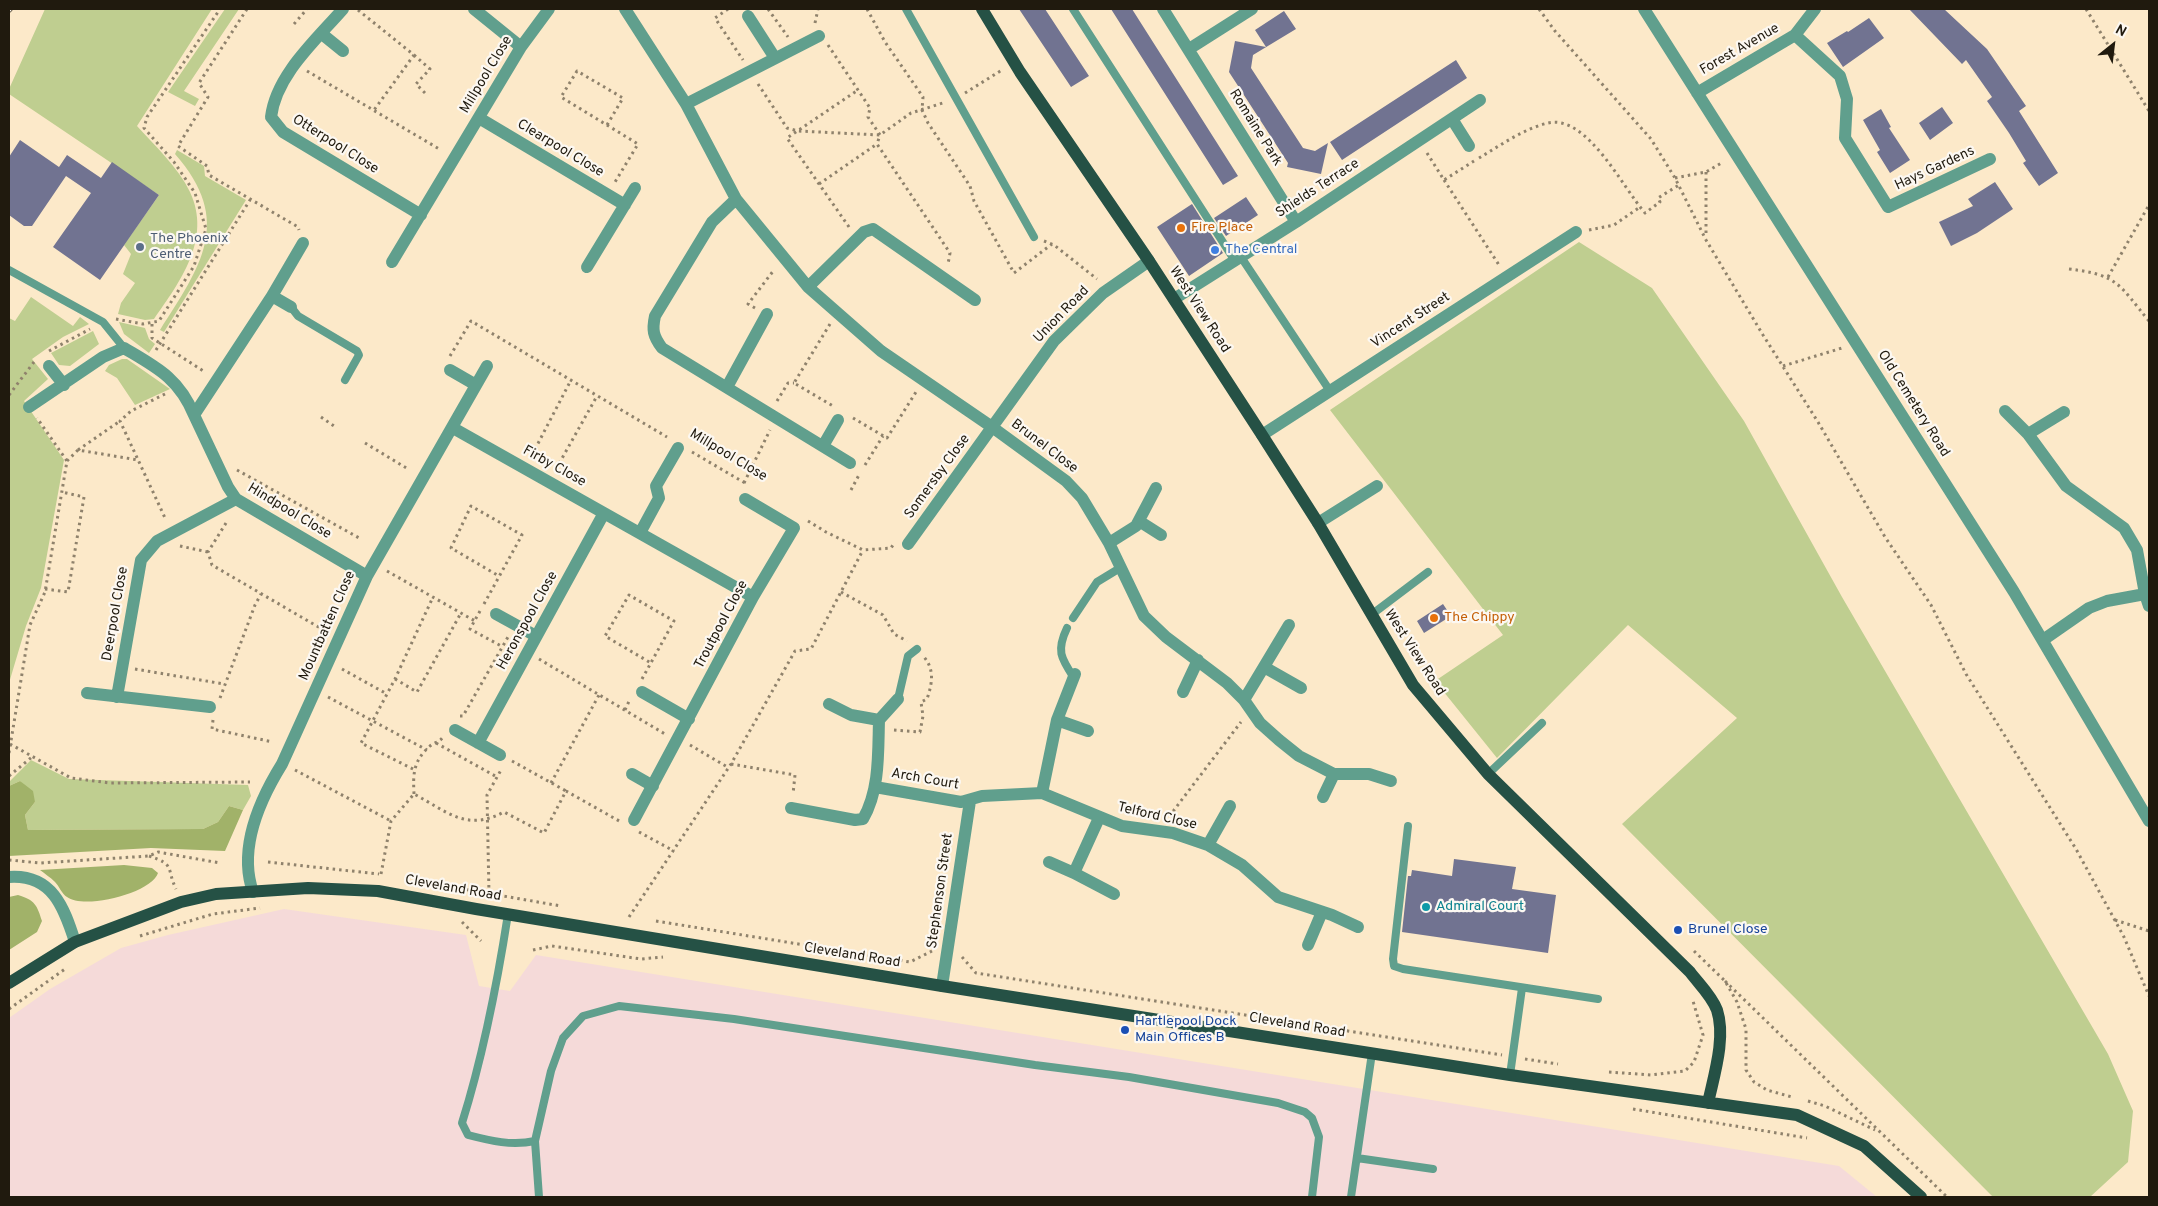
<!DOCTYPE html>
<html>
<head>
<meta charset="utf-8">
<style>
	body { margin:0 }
	#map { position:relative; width:2158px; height:1206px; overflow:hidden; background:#fce9c9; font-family:Overpass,sans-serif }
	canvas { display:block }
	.frame { position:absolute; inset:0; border:10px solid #201a0e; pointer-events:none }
	.north { position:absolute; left:2088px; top:20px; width:50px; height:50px; -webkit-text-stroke:4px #fcf8f2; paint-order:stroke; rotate:29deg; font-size:14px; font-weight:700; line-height:20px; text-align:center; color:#201a0e }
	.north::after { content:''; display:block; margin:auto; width:18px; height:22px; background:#201a0e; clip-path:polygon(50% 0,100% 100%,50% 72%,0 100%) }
</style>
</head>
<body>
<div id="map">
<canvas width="2158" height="1206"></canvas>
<div class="frame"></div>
<div class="north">N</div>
</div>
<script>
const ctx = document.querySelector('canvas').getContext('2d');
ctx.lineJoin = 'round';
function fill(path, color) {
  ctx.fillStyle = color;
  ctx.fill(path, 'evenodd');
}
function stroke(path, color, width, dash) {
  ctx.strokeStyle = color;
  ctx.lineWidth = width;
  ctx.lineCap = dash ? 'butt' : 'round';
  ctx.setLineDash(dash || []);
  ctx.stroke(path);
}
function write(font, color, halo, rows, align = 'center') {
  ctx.font = font + ' Overpass,sans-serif';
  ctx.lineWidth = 4.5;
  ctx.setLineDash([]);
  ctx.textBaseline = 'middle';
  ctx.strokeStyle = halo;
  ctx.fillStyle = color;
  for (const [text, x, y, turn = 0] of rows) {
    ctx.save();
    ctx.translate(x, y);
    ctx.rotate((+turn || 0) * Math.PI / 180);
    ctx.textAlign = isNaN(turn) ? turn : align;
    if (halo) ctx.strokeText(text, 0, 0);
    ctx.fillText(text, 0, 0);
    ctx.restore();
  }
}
fill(new Path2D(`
	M284,909l182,26 13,51 31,5 26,-36 1303,211 38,31h-1868v-179l41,-29 71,-41 47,-13z`), '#f5dad9');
fill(new Path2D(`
	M45,9h167l-75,117c18,20 41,41 53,66 22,47 -10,90 -36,127l-9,1 -27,-6 3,-11 14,-20 -12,-9 8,-20 -7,-9 35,-50 -150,-101v-5z
	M225,9h14l-55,82 15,8 -4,7 -27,-14z
	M177,150l27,16 1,10 41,24 -82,132 -4,-2c41,-64 74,-109 15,-176z
	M1579,242l73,46 92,133 98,176 266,457 25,57 -5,51 -38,35h-97l-371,-373 115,-106 -109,-93 -131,133 -62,-77 68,-46 -173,-225z
	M31,297l42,29 7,-9 9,7 -26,13 -31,22 16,20 -24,22 40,59 -23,128 -15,38 -17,57v-365l6,3z
	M119,322l26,6 4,11 6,5 -6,9 -25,-19z
	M93,331l6,13 -29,22 -11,-1 -8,-12z
	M122,359h5l43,30 -35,16 -18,-27 -12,-7 4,-6z
	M31,760l38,19 179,6 3,11 -8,14 -14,-4 -11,16 -15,7 -175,1 -3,-15 10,-13 -15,-21 -11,5v-4z`), '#bfce90');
fill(new Path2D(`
	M20,781l13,10 2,11 -10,13 3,15 175,-1 15,-7 11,-16 14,4 -18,41 -74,-3 -142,8v-70z
	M124,865l28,3 6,5c-6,20 -74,37 -91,24 -5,-3 -8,-11 -12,-15 -5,-5 -10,-8 -15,-12z
	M18,895c17,5 19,10 24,26l-5,11 -28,18v-53z`), '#a1b269');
fill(new Path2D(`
	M1019,9h26l44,67 -18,11z
	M1111,9h21l106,167 -15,9z
	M1909,9h35l43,40 39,57 -7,5 39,62 -19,13 -16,-23 3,-2 -17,-28 -22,-32 5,-4 -26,-37 -4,4z
	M1284,11l12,18 -43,26 -2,13 52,80 12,3 13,-8 -7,31 -34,-7 1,-4 -59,-91 6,-31 31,6 -11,-17z
	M1869,18l15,20 -41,29 -16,-24 20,-12 1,1z
	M1456,60l11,18 -125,82 -12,-18z
	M1942,107l11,16 -23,17 -11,-17z
	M1881,109l10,18 -2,1 21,32 -20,13 -13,-21 3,-2 -17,-30z
	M20,140l39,27 8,-12 34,23 11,-16 47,33 -59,85 -47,-33 38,-54 -25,-17 -34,50h-8l-15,-11v-58z
	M1995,182l18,27 -36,24 -26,13 -12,-24 34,-16 -5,-7z
	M1246,197l12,18 -32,21 -12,-18z
	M1192,204l31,49 -34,23 -32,-49z
	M1443,604l8,12 -27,17 -7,-12z
	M1454,859l62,8 -4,22 44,6 -8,58 -146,-21 6,-56h3l1,-6 40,6z`), '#717391');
stroke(new Path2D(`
	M247,9l-48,74 9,14 -30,49 29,20 2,9 89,52 1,3
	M728,9l-13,9 28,42
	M768,9l20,28
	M867,9l18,33 38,55 -1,13 6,13 42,63 4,15 40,72 38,-29
	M1539,9l16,22 96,108 24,39 31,62 57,95 55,87 67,115 46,68 35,69 110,175 48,88 25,59
	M2086,9l63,102
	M358,10l56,45 -40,55
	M815,23l3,-14
	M294,24l13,-15
	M828,45l42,63 -2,9 12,18 -3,9 73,109 -2,11
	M414,55l16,14 -14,15 9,9
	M307,71l134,79
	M758,84l29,44 11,3 82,4 31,-22 35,-11
	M965,93l37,-23
	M607,125l16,-27 -46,-27 -16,26 77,47 -23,38
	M1427,153l17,27 30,-19
	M1479,158c22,-13 44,-29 69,-35 39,-9 75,65 97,90l15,-11 -2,-4 21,-13
	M1706,172v64
	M1675,178l31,-6 17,-10
	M1444,180l55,85
	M819,184l58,-40
	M849,227l-62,-89 71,-48
	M1589,230l25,-5 26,-18
	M1044,241l10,4 43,34
	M2069,269c50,6 50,16 80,52
	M2108,277l41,-72
	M755,308l-7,-4 26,-34
	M116,319l27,5 16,-3 35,-55 12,-37 -11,-36 -21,-31 -30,-34 3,-11 73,-108
	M152,324v14l53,34
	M830,324l-36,59 39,23
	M156,350l94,-150
	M49,351l41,-22
	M450,356l21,-35 196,116
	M1783,366l59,-18
	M165,394l-34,17 -11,10 46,99
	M9,395l25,-33
	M777,401l11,-18h6
	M321,417l13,9
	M853,418l34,20 29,-46
	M365,443l43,26
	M78,450l42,-29
	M692,452l53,31
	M532,455l39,-75
	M67,461l11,-11 60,10
	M865,465l18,-29
	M556,469l41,-73
	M237,470l124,69
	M744,483l26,-53
	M851,490l8,-15
	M808,521l18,11 37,18 28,-2 2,-3
	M226,523l-18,29 4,13 115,67
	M180,546l28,6
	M387,571l88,50
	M45,589l23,3 16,-95 -22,-5
	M841,592l42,23 11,19 13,7
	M484,604l38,-69 -51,-29 -20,42 48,28
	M480,611l-10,18 33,18
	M539,659l126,75
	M135,669l89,15
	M342,669l45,25
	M395,679l22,13 44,-79
	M642,679l32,-58 -45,-26 -24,41 46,27
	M328,697l99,53
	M220,698l35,-93 6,-11
	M625,710l5,-11
	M460,716h3l45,-79
	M213,720l-1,9 61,13
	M894,730l26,2 3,-16 -2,-14 6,-3c5,-15 8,-29 -3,-42
	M436,743l61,34
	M10,744l61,34 39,5 140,-1
	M690,745l39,23
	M9,753l21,-128 15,-33 22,-131 -30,-43
	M512,761l54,30
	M731,764l64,11 -2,19
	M413,769l-52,-26 34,-64 38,-82
	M295,770l96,51
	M9,776l23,-19
	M551,783l48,-88
	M414,794c-1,-20 -1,-33 16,-48 4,-4 9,-3 13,-9
	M1173,818l1,-8 67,-88
	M639,832l35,19
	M149,856c27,9 17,12 27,33
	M9,860l31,3 109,-7 9,-4 62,11
	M268,862l111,12
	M381,874l10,-53 23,-27c34,18 52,38 90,18l40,21 22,-42 55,31
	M434,884l127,22
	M489,894l-2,-99 14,-25
	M629,917l102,-153 64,-113 16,-2 52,-99
	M2115,920l34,11
	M656,921l254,41 22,-11
	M462,922l19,19
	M140,936l73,-22 47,-6
	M533,950l19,-4 89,13 22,-2
	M1694,951l31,30 12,21 9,27v41l8,12 13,8 25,7
	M962,957l14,16 526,82
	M1725,981l222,216
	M9,1009l56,-40
	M1525,1059l33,5
	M1609,1072l42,3 34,-4 9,-9 9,-27 -10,-34
	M1808,1101l17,5 50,24
	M1633,1109l174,29`), '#8f826c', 3, [2.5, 4]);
stroke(new Path2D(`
	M906,9l128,228
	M1073,9l162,252
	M1241,257l89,134
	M9,270l94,52 21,26
	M291,307l7,9 59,35 2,4 -14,25
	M1371,615l57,-43
	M1073,618l24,-36 23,-14
	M1067,628c-11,23 -6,30 7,50
	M898,699l10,-43 9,-7
	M1488,774l54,-51
	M1408,826l-15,133 1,7 9,3 195,30
	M508,914c-11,71 -25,142 -46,209l6,12c23,6 44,11 67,6
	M1510,1075l12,-87
	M1357,1158l76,11
	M539,1197l-4,-56 16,-70 12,-33 20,-22 36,-10 115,13 301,46 94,12 149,26 27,9 7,6 7,19 -7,60
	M1351,1197l21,-144`), '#609f8d', 8);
stroke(new Path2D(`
	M343,9c-27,31 -67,66 -72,108l12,15 138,83
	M474,9l47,38
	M625,9l61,95 50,95 72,88 73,64 111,76 74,54 16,17 27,45 35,73 22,21 61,46 17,17 16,23 19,17 20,16 35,18h35l22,7
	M1163,9l133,213
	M1644,9l370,583 135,229
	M748,16l27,42
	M322,34l21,17
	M1795,35l45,41 7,23 -2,39 43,69 102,-48
	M1189,49l63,-40
	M1697,93l98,-58 20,-26
	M686,104l133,-68
	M479,118l146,87
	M1452,119l17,27
	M736,199l-24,23 -57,94c-3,14 -2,20 7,32l188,115
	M303,243l-31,53 -78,119 34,72 8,12 131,77
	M392,262l129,-215 28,-38
	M587,267l48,-79
	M808,287l56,-55 9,-3 102,71
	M272,296l19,11
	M1174,299l122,-77 184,-122
	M49,366l15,19
	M450,370l26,15
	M727,387l40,-73
	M29,407l74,-50 21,-9c32,19 55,30 70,67
	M2005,411l23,23 38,52 58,42 13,22 8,44 4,12
	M453,428l300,169
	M2028,434l36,-22
	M1262,435l314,-203
	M823,446l15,-26
	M1139,521l22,14
	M1318,523l59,-37
	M640,533l19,-35 -3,-12 22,-38
	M1109,543l27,-17 20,-38
	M908,544l146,-203 49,-48 46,-32
	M496,614l40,22
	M2043,640l46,-32 18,-7 38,-7
	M1264,667l37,21
	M642,692l47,27
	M1183,692l15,-32
	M87,693l123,14
	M117,697l24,-137 16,-19 79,-42
	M1244,700l45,-75
	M879,720l19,-21
	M1057,720l31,11
	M455,730l45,25
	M478,743l126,-230
	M632,774l21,12
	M875,787l86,15 21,-6 60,-3 80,33 51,7 35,12 34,20 36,32 54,18 26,12
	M1042,793l15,-73 18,-46
	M1323,797l11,-23
	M791,808l64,12 8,-1c17,-29 15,-67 16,-99l-28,-5 -22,-11
	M1099,818l-25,55 40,21
	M634,820l119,-223 41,-69 -49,-29
	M1208,845l22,-39
	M1049,862l25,11
	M9,877c43,-3 55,30 66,65
	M253,892c-15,-43 6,-91 29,-128l85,-188 120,-210
	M1308,945l14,-33
	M942,986l28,-185`), '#609f8d', 12);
stroke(new Path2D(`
	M982,9l38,63 129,189 113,174 56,88 95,162 75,89 202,198c9,12 22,24 27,38 9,28 -3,65 -9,93
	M9,983l66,-41 106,-40 35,-8 92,-6 70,3 98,18 466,77 568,89 287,40 67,31 57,51`), '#255145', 12);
const rail = new Path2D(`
	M9,10l1,-1`);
stroke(rail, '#5a503f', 5.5);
stroke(rail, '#fcf8f2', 4, [11]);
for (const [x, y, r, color] of [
	[1181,228,5,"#e8710a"],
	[140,247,5,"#5c6f8a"],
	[1215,250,5,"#3f7fe0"],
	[1434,618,5,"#e8710a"],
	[1426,907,5,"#0f9aa8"],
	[1678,930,5,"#1a4fb4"],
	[1125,1030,5,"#1a4fb4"]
]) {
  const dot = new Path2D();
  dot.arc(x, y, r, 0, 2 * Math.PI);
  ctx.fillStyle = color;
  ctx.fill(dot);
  stroke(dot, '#fcf8f2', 2);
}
write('14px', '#201a0e', '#fcf8f2', [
	["Forest Avenue",1740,50,-30],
	["Millpool Close",487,75,-59],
	["Romaine Park",1255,128,58],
	["Otterpool Close",335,145,32],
	["Clearpool Close",560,149,31],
	["Hays Gardens",1935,169,-25],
	["Shields Terrace",1318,189,-33],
	["West View Road",1199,310,57],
	["Union Road",1062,315,-46],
	["Vincent Street",1411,321,-33],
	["Old Cemetery Road",1913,404,58],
	["Brunel Close",1044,447,37],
	["Millpool Close",728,456,31],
	["Firby Close",554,467,29],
	["Somersby Close",938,477,-54],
	["Hindpool Close",289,512,31],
	["Deerpool Close",116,614,-80],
	["Heronspool Close",528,621,-61],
	["Troutpool Close",722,625,-62],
	["Mountbatten Close",328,626,-66],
	["West View Road",1414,653,57],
	["Arch Court",925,780,10],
	["Telford Close",1157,817,13],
	["Cleveland Road",453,889,10],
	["Stephenson Street",941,891,-82],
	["Cleveland Road",852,956,9],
	["Cleveland Road",1297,1026,9]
]);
write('14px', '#c56008', '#fcf8f2', [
	["Fire Place",1191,228],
	["The Chippy",1444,618]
], 'left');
write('14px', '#4e5e75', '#fcf8f2', [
	["The Phoenix",150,239],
	["Centre",150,255]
], 'left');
write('14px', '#366cbe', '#fcf8f2', [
	["The Central",1225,250]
], 'left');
write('14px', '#0d838f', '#fcf8f2', [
	["Admiral Court",1436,907]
], 'left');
write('14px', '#164399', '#fcf8f2', [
	["Brunel Close",1688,930],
	["Hartlepool Dock",1135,1022],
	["Main Offices B",1135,1038]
], 'left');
</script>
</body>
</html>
